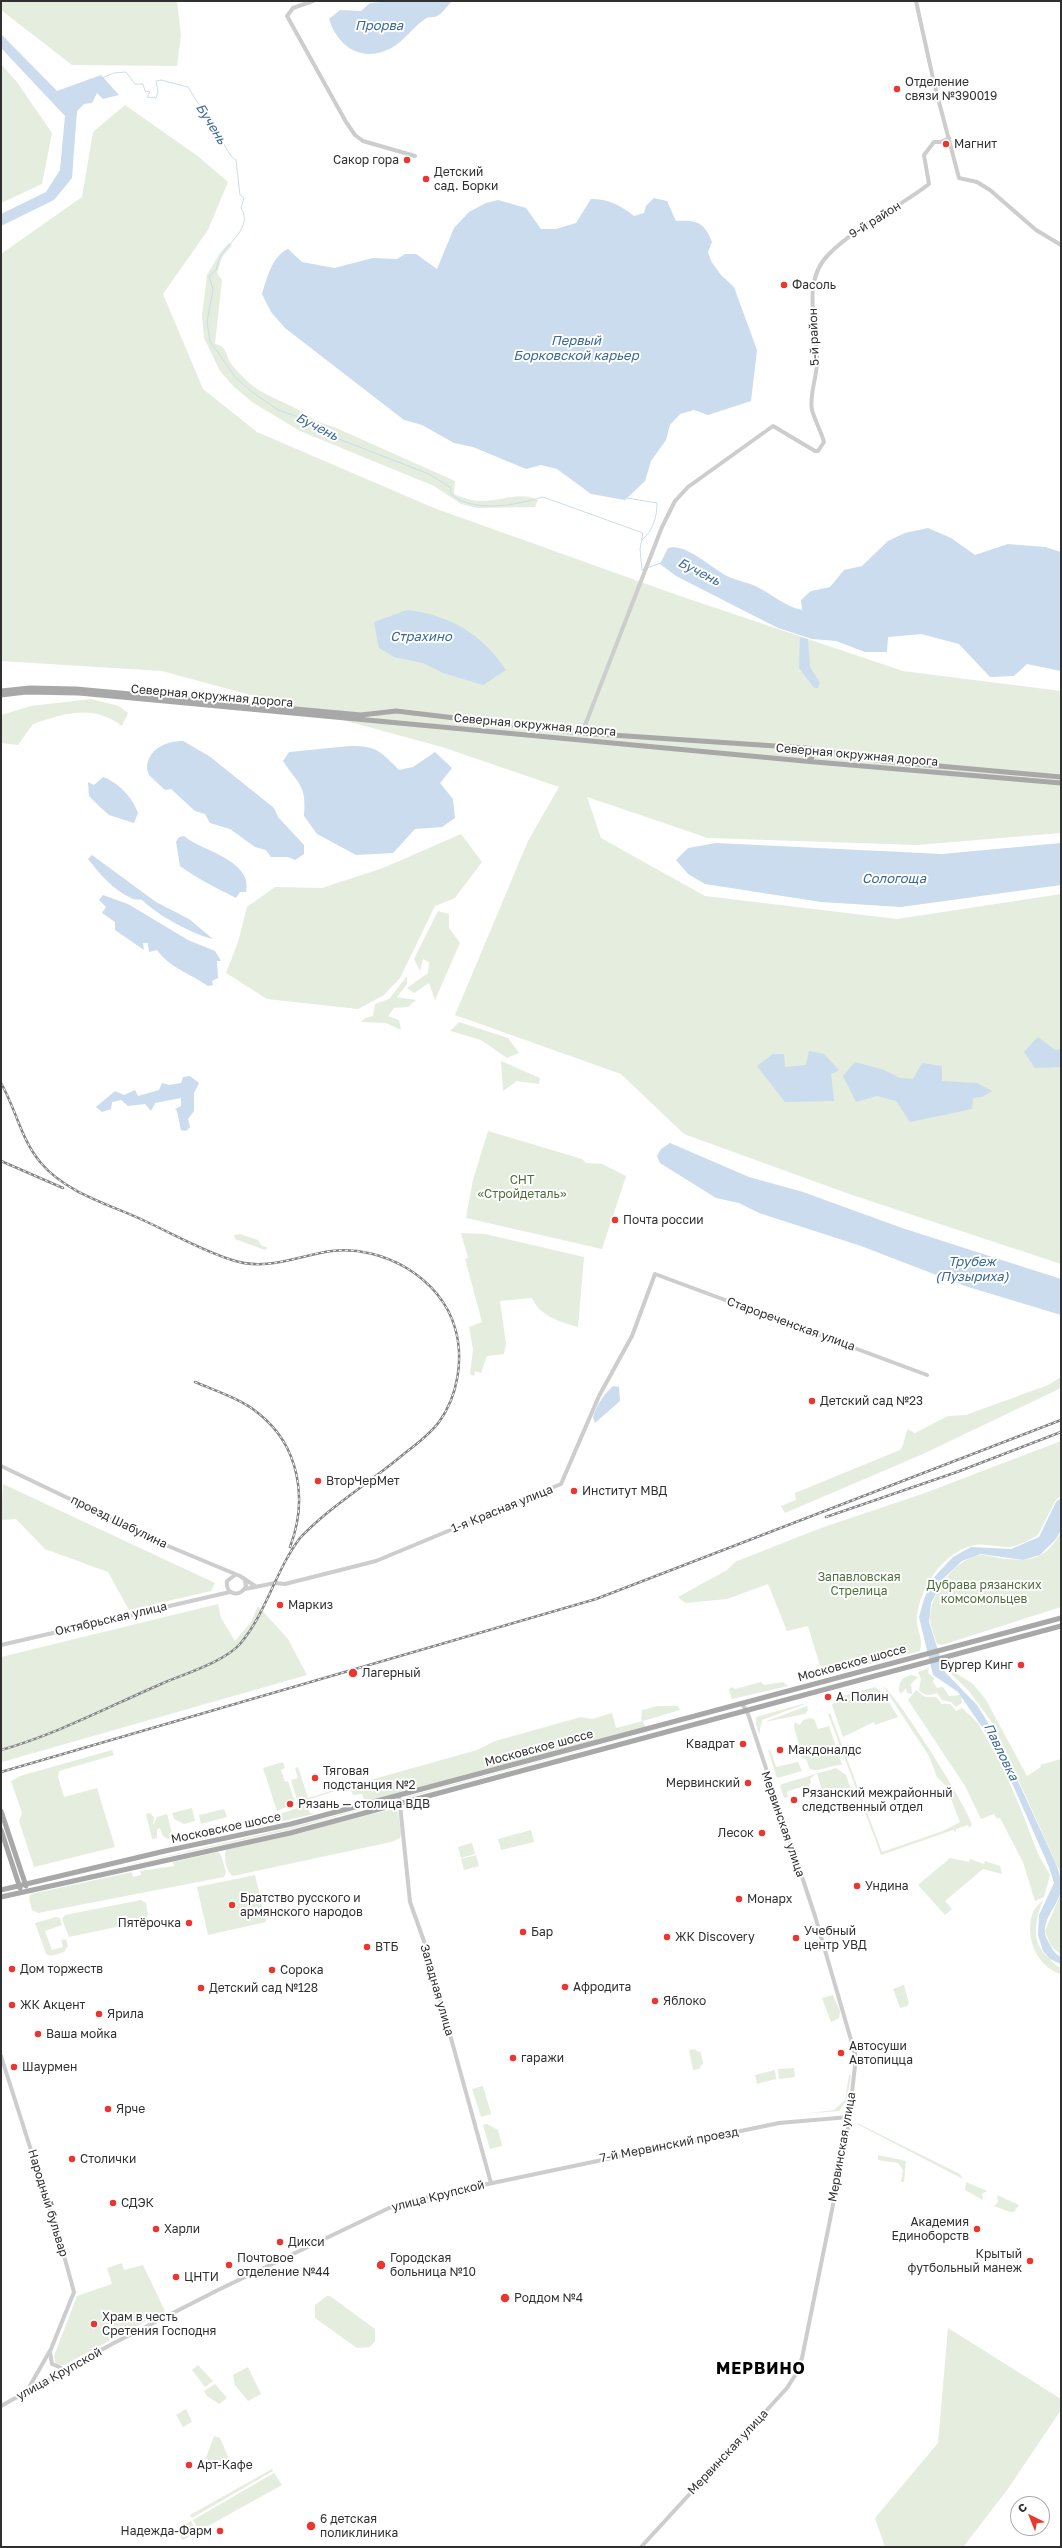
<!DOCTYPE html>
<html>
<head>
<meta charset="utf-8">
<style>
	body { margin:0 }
	#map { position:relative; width:1062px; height:2548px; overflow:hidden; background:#fff; font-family:"Golos Text",sans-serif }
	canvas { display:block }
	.frame { position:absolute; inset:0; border:2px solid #303030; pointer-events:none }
	.north { position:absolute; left:1010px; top:2496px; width:40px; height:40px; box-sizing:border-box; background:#fff; border:1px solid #acacac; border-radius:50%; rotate:317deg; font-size:11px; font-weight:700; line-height:16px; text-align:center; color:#303030 }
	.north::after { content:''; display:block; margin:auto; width:14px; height:18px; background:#ea362f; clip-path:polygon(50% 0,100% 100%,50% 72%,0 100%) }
</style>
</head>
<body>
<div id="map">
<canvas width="1062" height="2548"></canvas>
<div class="frame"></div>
<div class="north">С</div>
</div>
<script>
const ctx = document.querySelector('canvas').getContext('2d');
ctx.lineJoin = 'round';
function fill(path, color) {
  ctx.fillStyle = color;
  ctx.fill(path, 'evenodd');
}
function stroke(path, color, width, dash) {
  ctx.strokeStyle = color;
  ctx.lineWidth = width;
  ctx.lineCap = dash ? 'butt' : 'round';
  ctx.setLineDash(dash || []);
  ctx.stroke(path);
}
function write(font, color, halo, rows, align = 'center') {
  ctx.font = font + ' "Golos Text",sans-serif';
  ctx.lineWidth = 4;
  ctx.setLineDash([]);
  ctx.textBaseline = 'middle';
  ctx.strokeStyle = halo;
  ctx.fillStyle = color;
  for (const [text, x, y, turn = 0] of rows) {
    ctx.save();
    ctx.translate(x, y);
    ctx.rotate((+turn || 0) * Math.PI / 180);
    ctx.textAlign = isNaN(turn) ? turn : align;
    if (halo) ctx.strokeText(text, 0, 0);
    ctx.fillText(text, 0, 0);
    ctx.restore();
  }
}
fill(new Path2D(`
	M1,1h176l4,34 -4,31 -105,-1 -71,-55z
	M1,64l16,18 35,51 -10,51 -41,19z
	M125,105l74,52 29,25 -20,48 -45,64 40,95 54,43 177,76 246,88 223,75 158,20v142l-144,12 -209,-7 -121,-41 14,41 104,58 192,23 164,-25v370l-209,-69 -168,-61 -63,-60 -166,-59 73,-174 31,-54 -117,-40 -280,-76 -161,-10v-407l81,-57 11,-65z
	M229,243l3,2 -10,12 -5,16 5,7 -7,64c9,2 10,5 13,14 1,5 11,15 15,19 14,15 32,21 50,30 15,8 23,16 41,20l121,54 -1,13c10,4 17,7 28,7 18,0 39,-10 56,-1l-3,7 -58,1 -16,-4 -27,-18 -134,-55 -48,-29 -18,-15 -14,-16 -16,-33 -2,-23 5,-40 13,-22z
	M91,699l28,7 9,7 -6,13c-29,-22 -57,-13 -89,-2l-15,21 -17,-2v-28l30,-9z
	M461,834l21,28 -27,36 -20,8 -35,72 -16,17 -26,14 -91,-10 -41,-26 12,-31 9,-35 28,-20 47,1 61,-20z
	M438,911l11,3v14l11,15 -25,57 -6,-17 -15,10 -7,-5 21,-15 1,-11 -6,-3 -3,12 -6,-12z
	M407,976v8l-10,13 19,3 -8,7 -14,1 -6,8 11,4 2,10 -15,-7 -25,-1 4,-4 8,-2 2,-12 14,-5z
	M459,1022l49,16 11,15 -12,5 -26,-18 -31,-9z
	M501,1061l39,17 -1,6 -22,-3 -14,10z
	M488,1131l94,28 4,4 16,1 24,12 -24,73 -136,-31 7,-38z
	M461,1233l24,1 99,23 -6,70c-18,-5 -38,-11 -46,-29l-32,3 6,43 -2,10 -17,2 -6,17 -6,-2 -1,5 -4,-2 3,-25 -4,-22 13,-5 -17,-63 3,-1z
	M240,1234l18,6 3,5 7,3 -3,2 -30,-11 -1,-4z
	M1061,1377v11l-138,66 -138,59 -4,-7 15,-6 -1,-7 105,-43c5,-6 4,-14 8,-21l7,4 33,-17 18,-1 82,-30z
	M1061,1441v55l-6,5 -17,34c-8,4 -19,11 -28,12 -13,1 -26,-5 -39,-1 -29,8 -50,41 -54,69 -2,13 7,24 3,36l-97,25 -15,-50 -21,5 -19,-47 -41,15 -42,4 -7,-6 49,-27 8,-8 86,-34 104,-35z
	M3,1484l212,99 -4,8 -82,19 -21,-38 -63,-23 -29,-30 -15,1z
	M1061,1532v75l-119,38 -5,-1c-2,-7 -6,-16 -7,-23 -1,-26 24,-63 51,-66 6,0 13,2 18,3 30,4 46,3 62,-26z
	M218,1604l3,14 14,23 16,-19 7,-16 30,33 19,36 -305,87 -1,-105z
	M929,1668l-1,5 6,5 -1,4 4,6 6,-1 6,9 12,-1 1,8 -6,4 -5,-5 -9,-2 -5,-7c-7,3 -13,3 -18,-3l2,-11 -3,-7z
	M951,1670l22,14 13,16 41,76 14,-9 -1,-2 21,-6v115l-68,-150 -24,-33 -21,-20z
	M911,1675l7,2 -7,7 1,10 -5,-1 -1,-5 -5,6 -2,-3c0,-10 2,-13 12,-16z
	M761,1682l3,3 19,-3 5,4 -56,13 -3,-9 2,-3 4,2z
	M883,1686c12,6 86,123 89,139l-3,3 -1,-3 -12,4v3l-3,-2 -72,25 -53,-141 2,-1 52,139 61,-21 17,-9 -14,-36 -9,-9 -8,-21z
	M875,1687l9,7 14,23 -23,8 -1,-3 -31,15 -11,-32 7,-8z
	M916,1690l9,7h11l6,7h8l6,7 6,-3 16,15 24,43 18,41 18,47 12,21 -6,22 -9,4 -12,-39 -23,-44 -3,1 -3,-5 -13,5 -16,-33 -57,-86z
	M802,1704h3l-43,16 -3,15 -3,-11v-7z
	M657,1706h21l2,4 -37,11 2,6 -279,76 -4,-9 -9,1 -4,-9 128,-36 18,-9 86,-24 11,2 20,-6 4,15 27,-7 -2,-2 1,-9z
	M807,1706l1,4 -3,4 -41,8z
	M737,1708l-331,90v-1z
	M810,1718l4,1 4,10 11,-3 13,39c-10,-1 -24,8 -32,4l-4,-10 -4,-1 -8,-32 1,-4 5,3 3,-5z
	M112,1750l2,5 -55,16 -1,6 6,20 33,-9 18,59 -81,20 -15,-46 3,-8 -11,-32 9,-5z
	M768,1750l3,1 5,16 22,-5 4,9 -25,7z
	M283,1762l2,6 -4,2 4,12 3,-1 7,22 -18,8 -14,-43z
	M298,1767l10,31 26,-8 1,1 -37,12 -7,-23 7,-2 -3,-10z
	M836,1768l10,7 5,15 -27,8 -7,-25 -7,6 1,3 -3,5 -11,1 -10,4 1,5 -4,1 -4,-12 2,-2z
	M395,1800l-107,30 -182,40 183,-42z
	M306,1805l4,8 4,1 -66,15 1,-4z
	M192,1808l3,13 -11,3 -10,-5 -2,-6z
	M224,1809l3,8 -26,7 -2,-9z
	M393,1809l5,3 3,21 -1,5 -9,4 -158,34c-6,-3 -10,-19 -7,-26z
	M150,1813l4,4 -1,9 4,-9 10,-3 6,23 -5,2 -5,-3 -3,-8 -3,1v9l-5,1 -6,-25z
	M531,1830l3,12 -33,8 -3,-11z
	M472,1843l3,11 -14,4 -3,-11z
	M218,1852l3,3 5,17 -2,5 -186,36 -6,-3 -3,-12 2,-4 101,-22 1,5 8,-2 -1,-4 34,-5 -1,-4z
	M476,1855l3,11 -15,4 -3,-11z
	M950,1858l19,4 1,-3 14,5 1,-3 15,5 2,8 -19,-5 -38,32 7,8 -7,6 -27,-30z
	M255,1875l11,47 -58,13 -11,-48z
	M1061,1893v62l-10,-9 -6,-15z
	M141,1900l5,3 2,12 -4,6 -75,16 -7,-18 3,-4z
	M1043,1900c-8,20 -13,42 6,58 3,4 7,8 12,10v6c-25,-7 -37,-39 -28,-62 2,-4 6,-8 10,-12z
	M56,1917l4,1 2,7 -17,6 7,19 11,-3 -2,-7 5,-1 2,7 -4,6 -13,4 -5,-2 -11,-31z
	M904,1985l5,18 -2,3 -7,2 -7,-19z
	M833,1995l7,16 -1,7 -8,4 -9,-24z
	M694,2049l7,4 2,10 -4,6 -6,1 -4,-20z
	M794,2068l1,9 -16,2 -1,-10z
	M775,2070l1,9 -19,5 -2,-9z
	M849,2075h2l-4,25 -8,11 -36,3 31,-4 11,-10z
	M483,2086l8,28 -10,3 -9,-28z
	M857,2123l103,51 3,5 -106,-55z
	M487,2124l11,6 4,16 -12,3 -7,-24z
	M878,2155l28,6 -2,21h-3l2,-12 -5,-7 -20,-3z
	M966,2182l21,9 -5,3 1,6 -18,-10z
	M997,2195l22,10 -5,7h-4l-16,-6 4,-4z
	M122,2263l2,7 19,-5 22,46 -101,54h-8l-2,-9 23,-60 35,-12 -5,-16z
	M327,2296h3l45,33v12l-5,6 -13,1 -42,-30v-13z
	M948,2328l113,71v11l-54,80 -43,56 -79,1 -10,-29 63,-75z
	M198,2365l15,16 -8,6 -13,-17z
	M248,2367l13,27 -13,7 -13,-16 -2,-10z
	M215,2384l12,14 -8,6 -12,-8 -3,-5z
	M186,2409l6,13 -9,5 -7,-12z
	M214,2436l6,2 9,21 -8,6 -8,-1 -7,-6z
	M272,2469l1,2 -81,47 -2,-3z
	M274,2473l8,12 -83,46 -6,-11z
	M191,2521l6,11 -14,8 -8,-10z`), '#e5edde');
fill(new Path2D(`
	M393,1h59c-4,4 -10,13 -15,15 -4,2 -8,0 -12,3 -12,8 -20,21 -32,28 -29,17 -55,1 -64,-28l11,-9 21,1 9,-8z
	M1,34l56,57 44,-16 18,20 -16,4 -6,-6 -5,10 -8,1 -7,7 -5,67 -18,22 -53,26v-12l45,-22 14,-22 5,-54 -64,-68z
	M654,198l13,3 9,20c21,-1 28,1 36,21l-4,10 3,9 10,14 13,12 23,63 -6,51 -43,14 -14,-5 -14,4 -10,11 -4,15 -15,21 -6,20 -20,19 -34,-6 -34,-25 -16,-4 -15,4 -53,-22 -19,-4 -32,-18 -18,-5 -119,-92 -14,-16 -9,-18c5,-16 10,-38 26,-45l14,13 32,6 39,-10 24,1 8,-5h11l21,15 17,-41 15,-16 17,-9 12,-3 28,8 15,21h15l20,-6 15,-24c18,0 29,6 43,17l10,-3 2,-7z
	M928,528l23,10 24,17 33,-11 37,3 16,5v119l-34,-7 -13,12 -24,1 -31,-33 -38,-10 -33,3 -1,15h-22l-29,-11 -24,-2 -34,-11 -102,-52 -16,-12 8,-16c17,-6 45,21 59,28 10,5 22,6 32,12 14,7 27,19 43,22l-1,-10 10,-9 19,-4 14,-17 18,-4 26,-25 17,-8z
	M407,610c43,5 75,24 99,60l-23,15 -40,-12 -20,-10 -29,-6 -15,-9 -5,-26z
	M800,637l8,2 2,28 10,16 -2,5h-4l-15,-20z
	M183,741l26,15 65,52 4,9 26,28v9l-9,6 -7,-3h-17l-5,-7 -11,-3 -25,-18 -20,-6 -5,-9 -10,-3 -24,-22 -6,1 -16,-15 -2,-6c0,-20 19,-28 36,-28z
	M350,746c27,0 30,5 49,24l14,-3 22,-15 17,16 -12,15 13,16 2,19 -13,9 -27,2 -22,24 -37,2 -39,-21 -13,-18c3,-31 -6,-32 -21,-55l6,-9z
	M103,777c15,5 30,21 35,36l-4,10 -25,-8 -10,-9 -10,-10 -1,-14 6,3z
	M184,836c15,14 70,24 62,56h-6l-4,6 -4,-2c-16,-8 -37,-19 -52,-30l-4,-24 3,-5z
	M716,843l226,11 119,-11v42l-160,22 -80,-5 -116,-18 -17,-10 -12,-14 12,-12z
	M92,855l64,47 33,17 24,20c-19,-4 -56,-24 -71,-39 -3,-1 -5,0 -9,-1 -19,-8 -33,-25 -45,-40z
	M103,895l25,9 60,36 27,11 6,10h-4l1,17 -6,3 1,4 -5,1c-17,-12 -38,-18 -51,-36l-8,2 -1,-9h-5l1,7 -29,-20v-8l-13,-9 4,-6 -7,-7z
	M1038,1037l17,13 6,-1v18l-26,1 -11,-16z
	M809,1051l15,3 15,16 -8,4 3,27 -49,1 -28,-36 16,-12h11l1,13 21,-2z
	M855,1062l29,8 16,8 13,1 9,-16 20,3v15l35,2 15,8 -10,6 -9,1 -1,11 -62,13 -14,-21 -19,-5 -21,6 -13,-26z
	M190,1076l9,7 -5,10v18l-6,8 2,8 -4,4 -5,-1 -4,-19 -2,-2 6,-3v-8l-26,5 -4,8 -6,-7 -17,2 -7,-6 -9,2 -1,7 -9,3 -6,-5 19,-16 9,4 11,-5 3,6 21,-6 3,-7 7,2 12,-2 2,-6z
	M670,1143l79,34 54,15 99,36 159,51v36l-96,-29 -104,-40 -102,-33 -20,-10 -23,-5 -56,-35 -3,-7 4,-7z
	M613,1386l6,1 1,14 -25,22 -2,-6c4,-12 10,-22 20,-31z
	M1061,1498v32l-5,9 -16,16 -17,5 -42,-6 -19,7 -17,16 -14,26 -2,19 16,50 32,33 23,37 57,124c2,8 5,15 4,24 -3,18 -24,32 -13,51 4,8 5,11 13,16v7l-11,-5 -7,-8 -5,-16 1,-20 15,-32 -5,-16 -52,-118 -39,-57 -25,-17 -14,-58 5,-18 11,-23 18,-19 18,-10 40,2 28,-12 17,-35z`), '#cadced');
stroke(new Path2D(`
	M102,78l12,-5 12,-1 9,12h8l2,7 5,1 -3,5 9,1 2,-6 -2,-11 5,-1 27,7 43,69 5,4 4,35 4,3 -3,10c15,23 -25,40 -24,61l-8,7 4,14 -6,32 3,19 25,36 17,15 26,18 32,11 3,6 18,9 98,38 22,14 -1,5c22,21 66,12 93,4l100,36 -3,16 2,21 2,-1
	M627,498l30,5c0,15 -4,27 -15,37
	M647,568l14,-5`), '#cadced', 1);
stroke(new Path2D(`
	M313,1l-20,7 -6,8 59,106 9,13 8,6 52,15
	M916,1l18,82 25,95 18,4 13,8 46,40 25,15
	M582,733l80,-206 13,-26 13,-14 85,-61 42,25h3l6,-9c-3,-11 -9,-21 -12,-32 -3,-16 5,-32 5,-48 1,-35 -17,-80 12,-108 29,-29 68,-45 100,-70l-5,-29 10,-13h7l8,-4
	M1,1466l167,80 72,30 15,10
	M235,1575l-8,6c-2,14 14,17 19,5l-1,-5
	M245,1589l30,-6 10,1 91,-23 185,-77 38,-88 33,-60 23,-62 272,101
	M1,1645l229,-53
	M399,1795l11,107 15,42 66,239
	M1,2056l59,185 14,51 -23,57 -23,40
	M50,2352l2,12 14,6
	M1,2406l111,-62 108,-55 169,-81 51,-14 339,-71 70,-6
	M641,2547l146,-159 9,-14 6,-16 45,-222 9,-79 -41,-141 -68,-205 -6,-8`), '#cdcdcd', 4);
stroke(new Path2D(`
	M1,691l29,-3 46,1 285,26 35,-4 186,22 223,15 78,13 178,16
	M1,695l25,-3 53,1 725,68 257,22
	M807,761l4,-2 2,-4 -5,-6
	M1,1811l25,75
	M1,1830l19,58
	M1,1890l164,-39 126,-27 770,-206
	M1,1897l289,-64 771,-207`), '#a8a8a8', 5);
const rail = new Path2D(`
	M1,1083c15,26 20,57 40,80 26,31 71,42 106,59 28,13 56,29 85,38 35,12 67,-5 100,-9 51,-6 109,27 123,77 9,30 3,68 -16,94 -9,12 -22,22 -34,31 -34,29 -75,53 -105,85 -25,33 -33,74 -60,106 -16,18 -56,30 -79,40 -53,23 -104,50 -160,66
	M1,1161l62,27
	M195,1382c21,9 46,17 63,31 42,33 50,87 32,134
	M826,1517l131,-45 104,-40
	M1,1772l595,-173 465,-179`);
stroke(rail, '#858585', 2.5);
stroke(rail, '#fff', 1, [3]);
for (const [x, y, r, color] of [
	[897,89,4,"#ea362f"],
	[946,144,4,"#ea362f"],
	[407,160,4,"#ea362f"],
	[426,179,4,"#ea362f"],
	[784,285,4,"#ea362f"],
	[615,1220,4,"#ea362f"],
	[812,1401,4,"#ea362f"],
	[318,1481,4,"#ea362f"],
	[574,1491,4,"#ea362f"],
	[280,1605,4,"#ea362f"],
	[1021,1665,4,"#ea362f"],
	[353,1673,5,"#ea362f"],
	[828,1697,4,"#ea362f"],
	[743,1744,4,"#ea362f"],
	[780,1750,4,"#ea362f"],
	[315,1778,4,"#ea362f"],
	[748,1783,4,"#ea362f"],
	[794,1800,4,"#ea362f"],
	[290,1804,4,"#ea362f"],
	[762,1833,4,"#ea362f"],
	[857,1886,4,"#ea362f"],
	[739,1899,4,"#ea362f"],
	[232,1905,4,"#ea362f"],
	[189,1923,4,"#ea362f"],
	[523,1932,4,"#ea362f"],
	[667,1937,4,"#ea362f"],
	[796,1938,4,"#ea362f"],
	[367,1947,4,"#ea362f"],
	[12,1969,4,"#ea362f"],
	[272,1970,4,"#ea362f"],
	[565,1987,4,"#ea362f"],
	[201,1988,4,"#ea362f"],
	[655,2001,4,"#ea362f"],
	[12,2005,4,"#ea362f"],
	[99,2014,4,"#ea362f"],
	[38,2034,4,"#ea362f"],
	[841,2053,4,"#ea362f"],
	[513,2058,4,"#ea362f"],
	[14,2067,4,"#ea362f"],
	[108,2109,4,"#ea362f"],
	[72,2159,4,"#ea362f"],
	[113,2203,4,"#ea362f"],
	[156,2229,4,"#ea362f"],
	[977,2229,4,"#ea362f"],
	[280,2242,4,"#ea362f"],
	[1030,2261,4,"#ea362f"],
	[229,2265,4,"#ea362f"],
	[381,2265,5,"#ea362f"],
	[176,2277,4,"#ea362f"],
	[505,2298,5,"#ea362f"],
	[94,2324,4,"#ea362f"],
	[189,2465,4,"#ea362f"],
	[311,2526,5,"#ea362f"],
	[220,2531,4,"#ea362f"]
]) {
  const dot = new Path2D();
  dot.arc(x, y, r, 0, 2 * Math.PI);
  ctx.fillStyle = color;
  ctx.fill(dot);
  stroke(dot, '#fff', 1.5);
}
write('12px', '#303030', '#fff', [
	["Отделение",905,82],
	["связи №390019",905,96],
	["Магнит",954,144],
	["Сакор гора",399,160,"right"],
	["Детский",434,172],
	["сад. Борки",434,186],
	["Фасоль",792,285],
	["Почта россии",623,1220],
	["Детский сад №23",820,1401],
	["ВторЧерМет",326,1481],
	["Институт МВД",582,1491],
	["Маркиз",288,1605],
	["Бургер Кинг",1013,1665,"right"],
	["Лагерный",362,1673],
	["А. Полин",836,1697],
	["Квадрат",735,1744,"right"],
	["Макдоналдс",788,1750],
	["Тяговая",323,1771],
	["подстанция №2",323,1785],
	["Мервинский",740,1783,"right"],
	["Рязанский межрайонный",802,1793],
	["следственный отдел",802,1807],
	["Рязань — столица ВДВ",298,1804],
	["Лесок",754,1833,"right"],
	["Ундина",865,1886],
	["Братство русского и",240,1898],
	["армянского народов",240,1912],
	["Монарх",747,1899],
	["Пятёрочка",181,1923,"right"],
	["Учебный",804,1931],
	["центр УВД",804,1945],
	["Бар",531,1932],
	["ЖК Discovery",675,1937],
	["ВТБ",375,1947],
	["Дом торжеств",20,1969],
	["Сорока",280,1970],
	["Афродита",573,1987],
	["Детский сад №128",209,1988],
	["Яблоко",663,2001],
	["ЖК Акцент",20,2005],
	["Ярила",107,2014],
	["Ваша мойка",46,2034],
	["Автосуши",849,2046],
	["Автопицца",849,2060],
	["гаражи",521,2058],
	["Шаурмен",22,2067],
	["Ярче",116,2109],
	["Столички",80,2159],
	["СДЭК",121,2203],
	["Академия",969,2222,"right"],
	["Единоборств",969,2236,"right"],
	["Харли",164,2229],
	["Дикси",288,2242],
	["Крытый",1022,2254,"right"],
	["футбольный манеж",1022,2268,"right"],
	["Почтовое",237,2258],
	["отделение №44",237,2272],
	["Городская",390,2258],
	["больница №10",390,2272],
	["ЦНТИ",184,2277],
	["Роддом №4",514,2298],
	["Храм в честь",102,2317],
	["Сретения Господня",102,2331],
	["Арт-Кафе",197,2465],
	["6 детская",320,2519],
	["поликлиника",320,2533],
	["Надежда-Фарм",212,2531,"right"]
], 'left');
write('12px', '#303030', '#fff', [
	["9-й район",875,220,-32],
	["5-й район",814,337,-92],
	["Северная окружная дорога",212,696,5],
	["Северная окружная дорога",535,725,5],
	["Северная окружная дорога",857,755,5],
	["Старореченская улица",791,1324,20],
	["1-я Красная улица",502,1509,-22],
	["проезд Шабулина",119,1522,26],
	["Октябрьская улица",111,1619,-13],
	["Московское шоссе",852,1663,-15],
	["Московское шоссе",539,1748,-15],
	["Мервинская улица",783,1824,71],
	["Московское шоссе",226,1828,-12],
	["Западная улица",437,1990,74],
	["7-й Мервинский проезд",669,2145,-11],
	["Мервинская улица",842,2147,-80],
	["улица Крупской",438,2196,-14],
	["Народный бульвар",48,2203,73],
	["улица Крупской",59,2374,-29],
	["Мервинская улица",728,2452,-47]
]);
write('12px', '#4e6e3c', '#fff', [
	["СНТ",522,1180],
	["«Стройдеталь»",522,1194],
	["Запавловская",859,1577],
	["Стрелица",859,1591],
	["Дубрава рязанских",984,1585],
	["комсомольцев",984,1599]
]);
write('italic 13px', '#3b6995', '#fff', [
	["Прорва",379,26],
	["Бучень",211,124,58],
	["Первый",576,341],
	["Борковской карьер",576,356],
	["Бучень",317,427,27],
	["Бучень",699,572,27],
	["Страхино",421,637],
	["Сологоща",894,879],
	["Трубеж",972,1262],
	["(Пузыриха)",972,1277],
	["Павловка",1001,1752,64]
]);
ctx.letterSpacing = '1px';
write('bold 16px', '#000', '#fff', [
	["МЕРВИНО",761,2369]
]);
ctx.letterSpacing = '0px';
</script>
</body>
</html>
